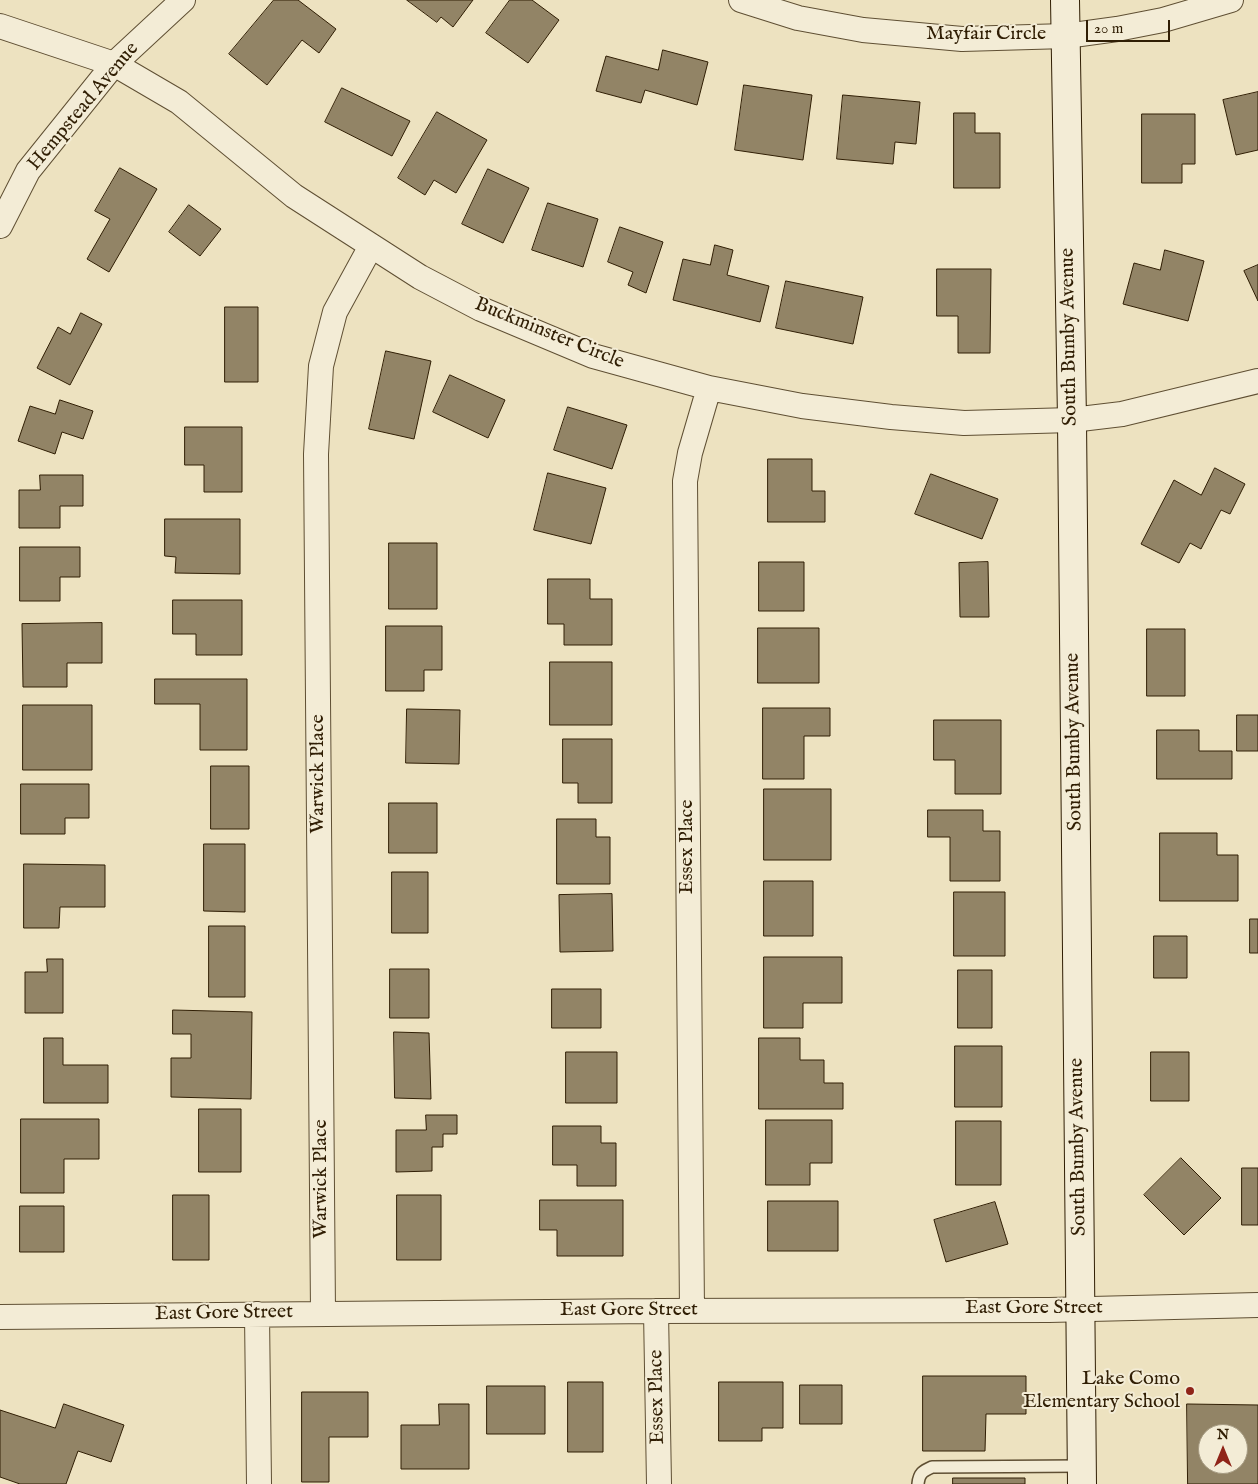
<!DOCTYPE html>
<html>
<head>
<meta charset="utf-8">
<style>
	body { margin:0 }
	#map { position:relative; width:1258px; height:1484px; overflow:hidden; background:#ede2c0; font-family:"IM FELL English",serif }
	canvas { display:block }
	.north { position:absolute; left:1198px; top:1424px; width:50px; height:50px; box-sizing:border-box; background:#f3ecd6; border:1px solid #a59a82; border-radius:50%; rotate:0deg; font-size:14px; font-weight:700; line-height:20px; text-align:center; color:#301e04 }
	.north::after { content:''; display:block; margin:auto; width:18px; height:22px; background:#8f2418; clip-path:polygon(50% 0,100% 100%,50% 72%,0 100%) }
	.scale { position:absolute; left:1086px; top:20px; width:84px; height:22px; box-sizing:border-box; border:2px solid #301e04; border-top:0; padding-left:6px; font-size:15px; line-height:18px; white-space:nowrap; color:#301e04; -webkit-text-stroke:4px #f3ecd6; paint-order:stroke }
</style>
</head>
<body>
<div id="map">
<canvas width="1258" height="1484"></canvas>
<div class="north">N</div>
<div class="scale">20 m</div>
</div>
<script>
const ctx = document.querySelector('canvas').getContext('2d');
ctx.lineJoin = 'round';
function fill(path, color) {
  ctx.fillStyle = color;
  ctx.fill(path, 'evenodd');
}
function stroke(path, color, width, dash) {
  ctx.strokeStyle = color;
  ctx.lineWidth = width;
  ctx.lineCap = dash ? 'butt' : 'round';
  ctx.setLineDash(dash || []);
  ctx.stroke(path);
}
function write(font, color, halo, rows, align = 'center') {
  ctx.font = font + ' "IM FELL English",serif';
  ctx.lineWidth = 4;
  ctx.setLineDash([]);
  ctx.textBaseline = 'middle';
  ctx.strokeStyle = halo;
  ctx.fillStyle = color;
  for (const [text, x, y, turn = 0] of rows) {
    ctx.save();
    ctx.translate(x, y);
    ctx.rotate((+turn || 0) * Math.PI / 180);
    ctx.textAlign = isNaN(turn) ? turn : align;
    if (halo) ctx.strokeText(text, 0, 0);
    ctx.fillText(text, 0, 0);
    ctx.restore();
  }
}
const building = new Path2D(`
	M274,0h24l38,29 -17,24 -17,-13 -35,45 -38,-31z
	M407,0h66l-20,27 -12,-10 -4,5z
	M510,0h22l27,20 -31,43 -42,-30z
	M663,50l45,12 -11,43 -52,-15 -4,13 -45,-12 10,-35 52,14z
	M744,85l68,10 -9,65 -68,-10z
	M342,88l68,33 -18,35 -67,-34z
	M1258,92v58l-22,5 -13,-55z
	M843,95l77,7 -4,42 -21,-2 -2,22 -56,-5z
	M437,112l50,28 -31,53 -22,-13 -9,15 -27,-17z
	M954,113h21v20h25v55h-46z
	M1142,114h53v50h-13v19h-40z
	M120,168l37,21 -48,83 -22,-13 23,-40 -15,-8z
	M488,169l41,19 -26,55 -41,-19z
	M548,203l50,16 -15,48 -51,-17z
	M189,205l32,24 -21,27 -31,-24z
	M620,227l43,15 -17,51 -18,-8 5,-13 -25,-10z
	M715,245l18,5 -6,25 42,11 -9,36 -87,-22 10,-41 27,6z
	M1165,250l39,11 -16,60 -65,-17 11,-41 26,7z
	M1258,265v36l-14,-30z
	M937,269h54l-1,84h-32v-37h-21z
	M786,281l77,16 -10,47 -77,-16z
	M225,307h33v75h-33z
	M81,313l21,11 -32,61 -33,-17 21,-41 12,7z
	M386,351l45,10 -17,78 -45,-10z
	M450,375l55,25 -17,38 -55,-26z
	M60,400l33,11 -10,28 -21,-7 -7,22 -37,-13 12,-35 25,8z
	M568,407l59,18 -15,44 -58,-19z
	M185,427h57v65h-38v-27h-19z
	M768,459h44v32h13v31h-57z
	M1215,468l30,16 -15,30 -9,-4 -20,39 -11,-6 -11,20 -38,-19 33,-64 27,15z
	M548,473l58,15 -15,56 -57,-14z
	M931,474l67,25 -16,40 -67,-25z
	M40,475h43v31h-23v22h-41v-38h21z
	M165,519h75v55l-65,-1 1,-16 -11,-1z
	M389,543h48v66h-48z
	M20,547h60v30h-20v24h-40z
	M759,562h45v49h-45z
	M988,562l1,55h-29l-1,-54z
	M548,579h42v20h22v46h-48v-21h-16z
	M173,600h69v55h-46v-21h-23z
	M102,623v40h-35v24h-44l-1,-63z
	M386,626h56v44h-18v21h-38z
	M758,628h61v55h-61z
	M1147,629h38v67h-38z
	M550,662h62v63h-62z
	M155,679h92v71h-47v-46h-45z
	M23,705h69v65h-69z
	M763,708h67v28h-26v43h-41z
	M407,709l53,1 -1,54 -53,-1z
	M1237,715h21v36h-21z
	M934,720h67v74h-46v-34h-21z
	M1157,730h42v21h33v28h-75z
	M563,739h49v64h-34v-20h-15z
	M211,766h38v63h-38z
	M21,784h68v34h-24v16h-44z
	M764,789h67v71h-67z
	M389,803h48v50h-48z
	M928,810h55v21h17v50h-50v-44h-22z
	M557,819h39v18h14v47h-53z
	M1160,833h57v22h21v46h-78z
	M204,844h41v68l-41,-1z
	M24,864l81,1v42h-45l-1,21h-35z
	M392,872h36v61h-36z
	M764,881h49v55h-49z
	M954,892h51v64h-51z
	M612,894l1,57 -53,1 -1,-57z
	M1250,919h8v34h-8z
	M209,926h36v71h-36z
	M1154,936h33v42h-33z
	M764,957h78v46h-39v25h-39z
	M47,959h16v54h-38v-41h22z
	M390,969h39v49h-39z
	M958,970h34v58h-34z
	M552,989h49v39h-49z
	M173,1010l79,2 -1,87 -80,-2v-39h20v-24h-18z
	M394,1032l35,1 2,66 -36,-1z
	M44,1038h19v27h45v38h-64z
	M759,1038h41v22h24v23h19v26h-84z
	M955,1046h47v61h-47z
	M566,1052h51v51h-51z
	M1151,1052h38v49h-38z
	M199,1109h42v63h-42z
	M426,1115h31v19h-14v13h-11v24l-36,1v-42h30z
	M21,1119h78v40h-35v34h-43z
	M766,1120h66v43h-22v22h-44z
	M956,1121h45v64h-45z
	M553,1126h48v17h15v43h-39v-21h-24z
	M1181,1158l40,40 -37,37 -40,-40z
	M1242,1168h16v57h-16z
	M173,1195h36v65h-36z
	M397,1195h44v65h-44z
	M540,1200h83v56h-66v-26h-17z
	M768,1201h70v50h-70z
	M995,1202l13,42 -62,18 -12,-42z
	M20,1206h44v46h-44z
	M923,1376h103v38h-40l-1,37h-62z
	M568,1382h35v70h-35z
	M719,1382h64v46h-21v13h-43z
	M800,1385h42v39h-42z
	M487,1386h58v48h-58z
	M302,1392h66v45h-39v45h-27z
	M64,1404l60,21 -13,37 -33,-11 -12,33h-46l-20,-7v-67l55,18z
	M439,1404h30v65h-68v-44h38z
	M1187,1404l71,1v79h-70zM1208,1434h30v30h-30z
	M953,1478h72v6h-72z`);
fill(building, '#928466');
stroke(building, '#301e04', 1);
const lane = new Path2D(`
	M918,1484c1,-11 5,-13 14,-17l149,-1`);
const street = new Path2D(`
	M741,0l57,18 65,12 99,9 104,-3 51,-7 46,-9 68,-20
	M0,26l114,38 65,38 115,94 126,81 61,32 112,47 116,32 93,18 89,11 73,6 108,-3 50,-6 136,-33
	M0,226l28,-55 86,-107 69,-64
	M656,1311l3,173
	M692,1311l-7,-830 5,-28 19,-65
	M323,1313l-7,-859 5,-88 14,-54 36,-66
	M257,1314l2,170
	M0,1317l656,-6 393,-1 209,-5`);
const secondary = new Path2D(`
	M1065,0l7,420 10,1064`);
stroke(lane, '#5f4f33', 14);
stroke(street, '#5f4f33', 26);
stroke(secondary, '#301e04', 30);
stroke(lane, '#f3ecd6', 11);
stroke(street, '#f3ecd6', 24);
stroke(secondary, '#f3ecd6', 28);
for (const [x, y, r, color] of [
	[1190,1391,5,"#8f2418"]
]) {
  const dot = new Path2D();
  dot.arc(x, y, r, 0, 2 * Math.PI);
  ctx.fillStyle = color;
  ctx.fill(dot);
  stroke(dot, '#f3ecd6', 2);
}
write('20px', '#301e04', '#f3ecd6', [
	["Mayfair Circle",986,35],
	["Hempstead Avenue",84,107,-50],
	["Buckminster Circle",549,334,22],
	["South Bumby Avenue",1070,337,-91],
	["South Bumby Avenue",1075,742,-91],
	["Warwick Place",319,774,-90],
	["Essex Place",688,847,-90],
	["South Bumby Avenue",1079,1147,-91],
	["Warwick Place",322,1179,-90],
	["East Gore Street",1034,1309],
	["East Gore Street",629,1311],
	["East Gore Street",224,1314,-1],
	["Essex Place",658,1397,-91]
]);
write('20px', '#301e04', '#f3ecd6', [
	["Lake Como",1180,1380],
	["Elementary School",1180,1403]
], 'right');
</script>
</body>
</html>
